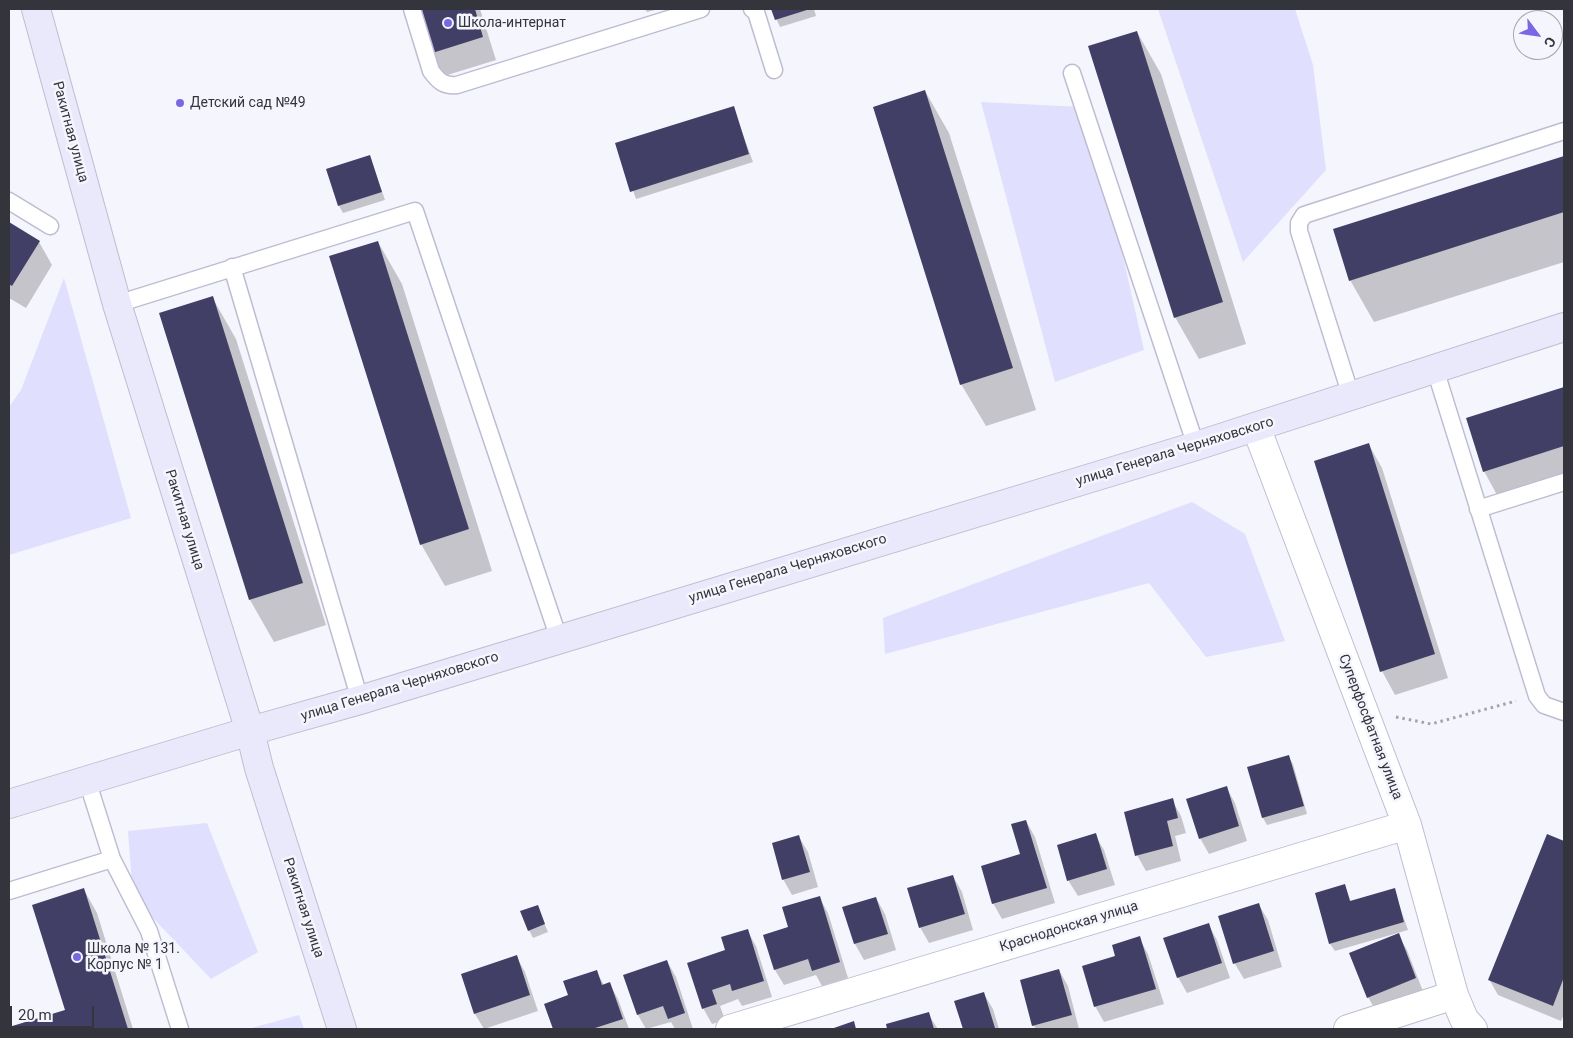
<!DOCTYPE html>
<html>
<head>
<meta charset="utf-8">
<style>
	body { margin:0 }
	#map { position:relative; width:1573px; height:1038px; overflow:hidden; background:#f5f5fd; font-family:Roboto,sans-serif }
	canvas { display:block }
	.frame { position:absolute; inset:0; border:10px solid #34343c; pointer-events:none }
	.north { position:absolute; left:1513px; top:10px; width:50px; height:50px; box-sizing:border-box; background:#f5f5fd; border:1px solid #a8a8b0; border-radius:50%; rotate:121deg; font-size:14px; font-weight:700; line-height:20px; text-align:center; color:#34343c }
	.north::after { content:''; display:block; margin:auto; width:18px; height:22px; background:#7968e4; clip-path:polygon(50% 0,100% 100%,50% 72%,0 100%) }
	.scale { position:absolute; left:10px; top:1006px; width:84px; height:22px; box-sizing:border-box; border:2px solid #34343c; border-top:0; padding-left:6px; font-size:15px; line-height:18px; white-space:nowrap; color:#34343c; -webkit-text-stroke:4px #f5f5fd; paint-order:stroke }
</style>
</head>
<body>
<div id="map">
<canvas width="1573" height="1038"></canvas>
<div class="frame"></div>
<div class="north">С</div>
<div class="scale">20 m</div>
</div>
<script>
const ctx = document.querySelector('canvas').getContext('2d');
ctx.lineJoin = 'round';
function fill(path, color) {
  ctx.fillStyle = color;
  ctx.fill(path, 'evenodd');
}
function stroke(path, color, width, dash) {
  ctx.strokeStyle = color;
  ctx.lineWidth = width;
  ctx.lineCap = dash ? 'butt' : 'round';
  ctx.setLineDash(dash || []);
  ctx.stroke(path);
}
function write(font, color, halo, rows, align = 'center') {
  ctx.font = font + ' Roboto,sans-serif';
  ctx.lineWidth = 5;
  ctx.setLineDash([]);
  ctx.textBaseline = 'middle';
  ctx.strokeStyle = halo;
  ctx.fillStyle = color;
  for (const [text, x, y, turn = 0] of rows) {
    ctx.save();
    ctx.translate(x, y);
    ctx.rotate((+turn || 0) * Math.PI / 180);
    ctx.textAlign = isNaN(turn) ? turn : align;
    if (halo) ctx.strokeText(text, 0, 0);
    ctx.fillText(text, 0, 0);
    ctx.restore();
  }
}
fill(new Path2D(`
	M1158,9h137l18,56 13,105 -83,92z
	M981,102l101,5 42,154 20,89 -89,32z
	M64,278l67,240 -122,37v-148l12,-17z
	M1192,502l53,32 40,107 -79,16 -57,-74 -264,71 -2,-36z
	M207,823l51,129 -47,27 -78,-82 -5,-66z
	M299,1015l5,14h-56z`), '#e0dffd');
fill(new Path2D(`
	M413,9h67l16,51 -55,17z
	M645,9h14l-12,3z
	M772,9h42l2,7 -36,11z
	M1137,32l24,42 85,270 -47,15 -24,-42z
	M925,91l24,42 87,277 -50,16 -25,-42z
	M733,107l20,55 -117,37 -19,-55z
	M370,157l15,43 -42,13 -4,-7z
	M1564,157v105l-190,60 -24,-42 -16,-50z
	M9,223l30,19 13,23 -26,43 -17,-10z
	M378,242l24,42 90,287 -47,15 -24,-42z
	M212,297l24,42 90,286 -52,17 -24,-42z
	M1564,388v85l-67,22 -13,-24 -16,-53z
	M1369,445l13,23 66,210 -53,17 -13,-24z
	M1288,756l5,8 14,50 -40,11 -4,-7z
	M1226,787l9,16 12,38 -38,13 -9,-16z
	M1172,800l9,16 5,17 -11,3 6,25 -35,10 -9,-16z
	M1026,821l9,16 20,66 -53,16 -9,-16 29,-48z
	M1095,835l9,15 11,35 -37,11 -10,-16z
	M1548,836l16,7v171l-3,7 -63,-26 -9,-16z
	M799,837l9,15 10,35 -26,8 -9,-16z
	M953,876l9,16 11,38 -44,13 -9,-16z
	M1345,886l6,16 43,-12 14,40 -73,21 -5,-7z
	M84,890l13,23 36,116h-124l57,-18z
	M819,897l9,16 20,65 -26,8 -6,-11 -32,10 -9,-15 -11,-35 25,-8z
	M876,898l9,16 11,36 -32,10 -9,-16 -11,-36z
	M1259,905l9,15 14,47 -38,12 -9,-15 -15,-47z
	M537,906l11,26 -15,6 -4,-8z
	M1208,924l9,16 13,38 -43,15 -9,-16z
	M747,930l9,16 16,51 -30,9 -4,-7 -18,7 5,14 -13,4 -9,-16 24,-57z
	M1398,935l9,15 17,44 -47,19 -9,-16z
	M1139,938l9,16 16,50 -60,18 -9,-16 22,-49z
	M516,956l9,16 13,39 -54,18 -9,-15 -13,-39z
	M667,961l9,16 17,52h-18l-4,-7 -25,7 -8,-14 -13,-39z
	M1059,970l9,16 11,43h-43l-3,-4z
	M596,971l8,14 5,-2 9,16 11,30h-75l-9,-25 24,-8z
	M984,994l9,15 6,20h-35l-8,-27z
	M928,1014l10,15h-50l-1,-4z`), '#0003');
fill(new Path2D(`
	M412,9h63l8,28 -57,18z
	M771,9h39l-35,11z
	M1137,31l86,271 -49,16 -86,-272z
	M925,90l88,278 -53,17 -87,-278z
	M734,106l15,48 -119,38 -15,-49z
	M370,155l12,37 -44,14 -12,-37z
	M1564,156v56l-215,69 -16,-52z
	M9,222l31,19 -28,45 -3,-2z
	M378,241l91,288 -49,16 -91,-289z
	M213,296l90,287 -54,17 -90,-287z
	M1564,387v59l-81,26 -17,-54z
	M1369,443l66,211 -55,18 -66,-211z
	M1289,755l15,51 -42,12 -15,-51z
	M1227,786l12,40 -40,13 -13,-40z
	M1173,798l5,20 -11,3 6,25 -38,10 -11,-44z
	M1026,820l21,68 -55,16 -11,-38 39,-12 -9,-30z
	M1096,833l11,36 -40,12 -10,-36z
	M1547,834l17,7v136l-11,29 -65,-26z
	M799,835l11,37 -28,8 -10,-37z
	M953,875l12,39 -46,14 -12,-40z
	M1345,884l5,17 45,-13 9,34 -75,22 -14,-51z
	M84,888l44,141h-119v-2l56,-17 -33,-105z
	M820,896l20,66 -28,9 -4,-12 -34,11 -11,-35 25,-8 -6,-20z
	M876,897l12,37 -34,10 -12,-37z
	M1259,903l15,48 -41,13 -15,-48z
	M538,905l7,19 -17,7 -8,-20z
	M1209,923l13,40 -45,15 -14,-40z
	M748,929l16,52 -32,10 -2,-7 -18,6 5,14 -15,5 -15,-46 38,-13 -4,-13z
	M1399,933l17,45 -49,20 -18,-45z
	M1140,936l16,53 -62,18 -12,-41 33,-10 -3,-11z
	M517,955l13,40 -56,19 -13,-40z
	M667,960l18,53 -17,6 -5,-13 -26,9 -14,-40z
	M1059,969l13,46 -40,11 -12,-46z
	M597,970l5,15 8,-3 13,37 -31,10h-39l-9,-25 24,-9 -5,-14z
	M984,992l11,36 -32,1 -9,-28z
	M929,1012l5,17h-47l-1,-5z
	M854,1021l2,8h-25z`), '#423f67');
const lane = new Path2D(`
	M412,9l19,62c8,11 13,15 26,14l244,-76
	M752,9l4,3 18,58
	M1072,73l124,373
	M9,201l41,25
	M232,267l128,433
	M117,304l298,-93 144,428
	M1435,369l102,327 7,9 20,7
	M1351,396l-52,-165v-8l5,-8 260,-84
	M1478,509l86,-27
	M87,780l25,79
	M9,891l103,-32 37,72 31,98`);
const street = new Path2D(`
	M1256,427l151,398 47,170 10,24 9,10
	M730,1029l677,-204
	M1348,1029l106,-34`);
const secondary = new Path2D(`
	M36,9l81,295 133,427 9,37 83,261
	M9,804l241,-73 110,-31 836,-254 368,-119`);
stroke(lane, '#bdbdd1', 19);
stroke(street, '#bdbdd1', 30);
stroke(secondary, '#bdbdd1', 30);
stroke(new Path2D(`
	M1396,717l35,7 85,-23`), '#a3a3ab', 3, [2.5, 4]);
stroke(lane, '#fff', 16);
stroke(street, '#fff', 28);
stroke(secondary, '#eae9fb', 28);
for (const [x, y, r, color] of [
	[448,23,5,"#7968e4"],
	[180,103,5,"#7968e4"],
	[77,957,5,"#7968e4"]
]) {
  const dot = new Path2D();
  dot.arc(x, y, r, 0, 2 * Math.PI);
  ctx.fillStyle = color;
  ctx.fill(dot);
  stroke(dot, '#f5f5fd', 2);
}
write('14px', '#34343c', '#f5f5fd', [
	["Школа-интернат",458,23],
	["Детский сад №49",190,103],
	["Школа № 131.",87,949],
	["Корпус № 1",87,965]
], 'left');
write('14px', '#34343c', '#f5f5fd', [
	["Ракитная улица",70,132,75],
	["улица Генерала Черняховского",1175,452,-17],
	["Ракитная улица",184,520,73],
	["улица Генерала Черняховского",788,569,-17],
	["улица Генерала Черняховского",400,687,-17],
	["Суперфосфатная улица",1370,727,69],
	["Ракитная улица",303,908,72],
	["Краснодонская улица",1069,927,-17]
]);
</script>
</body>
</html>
